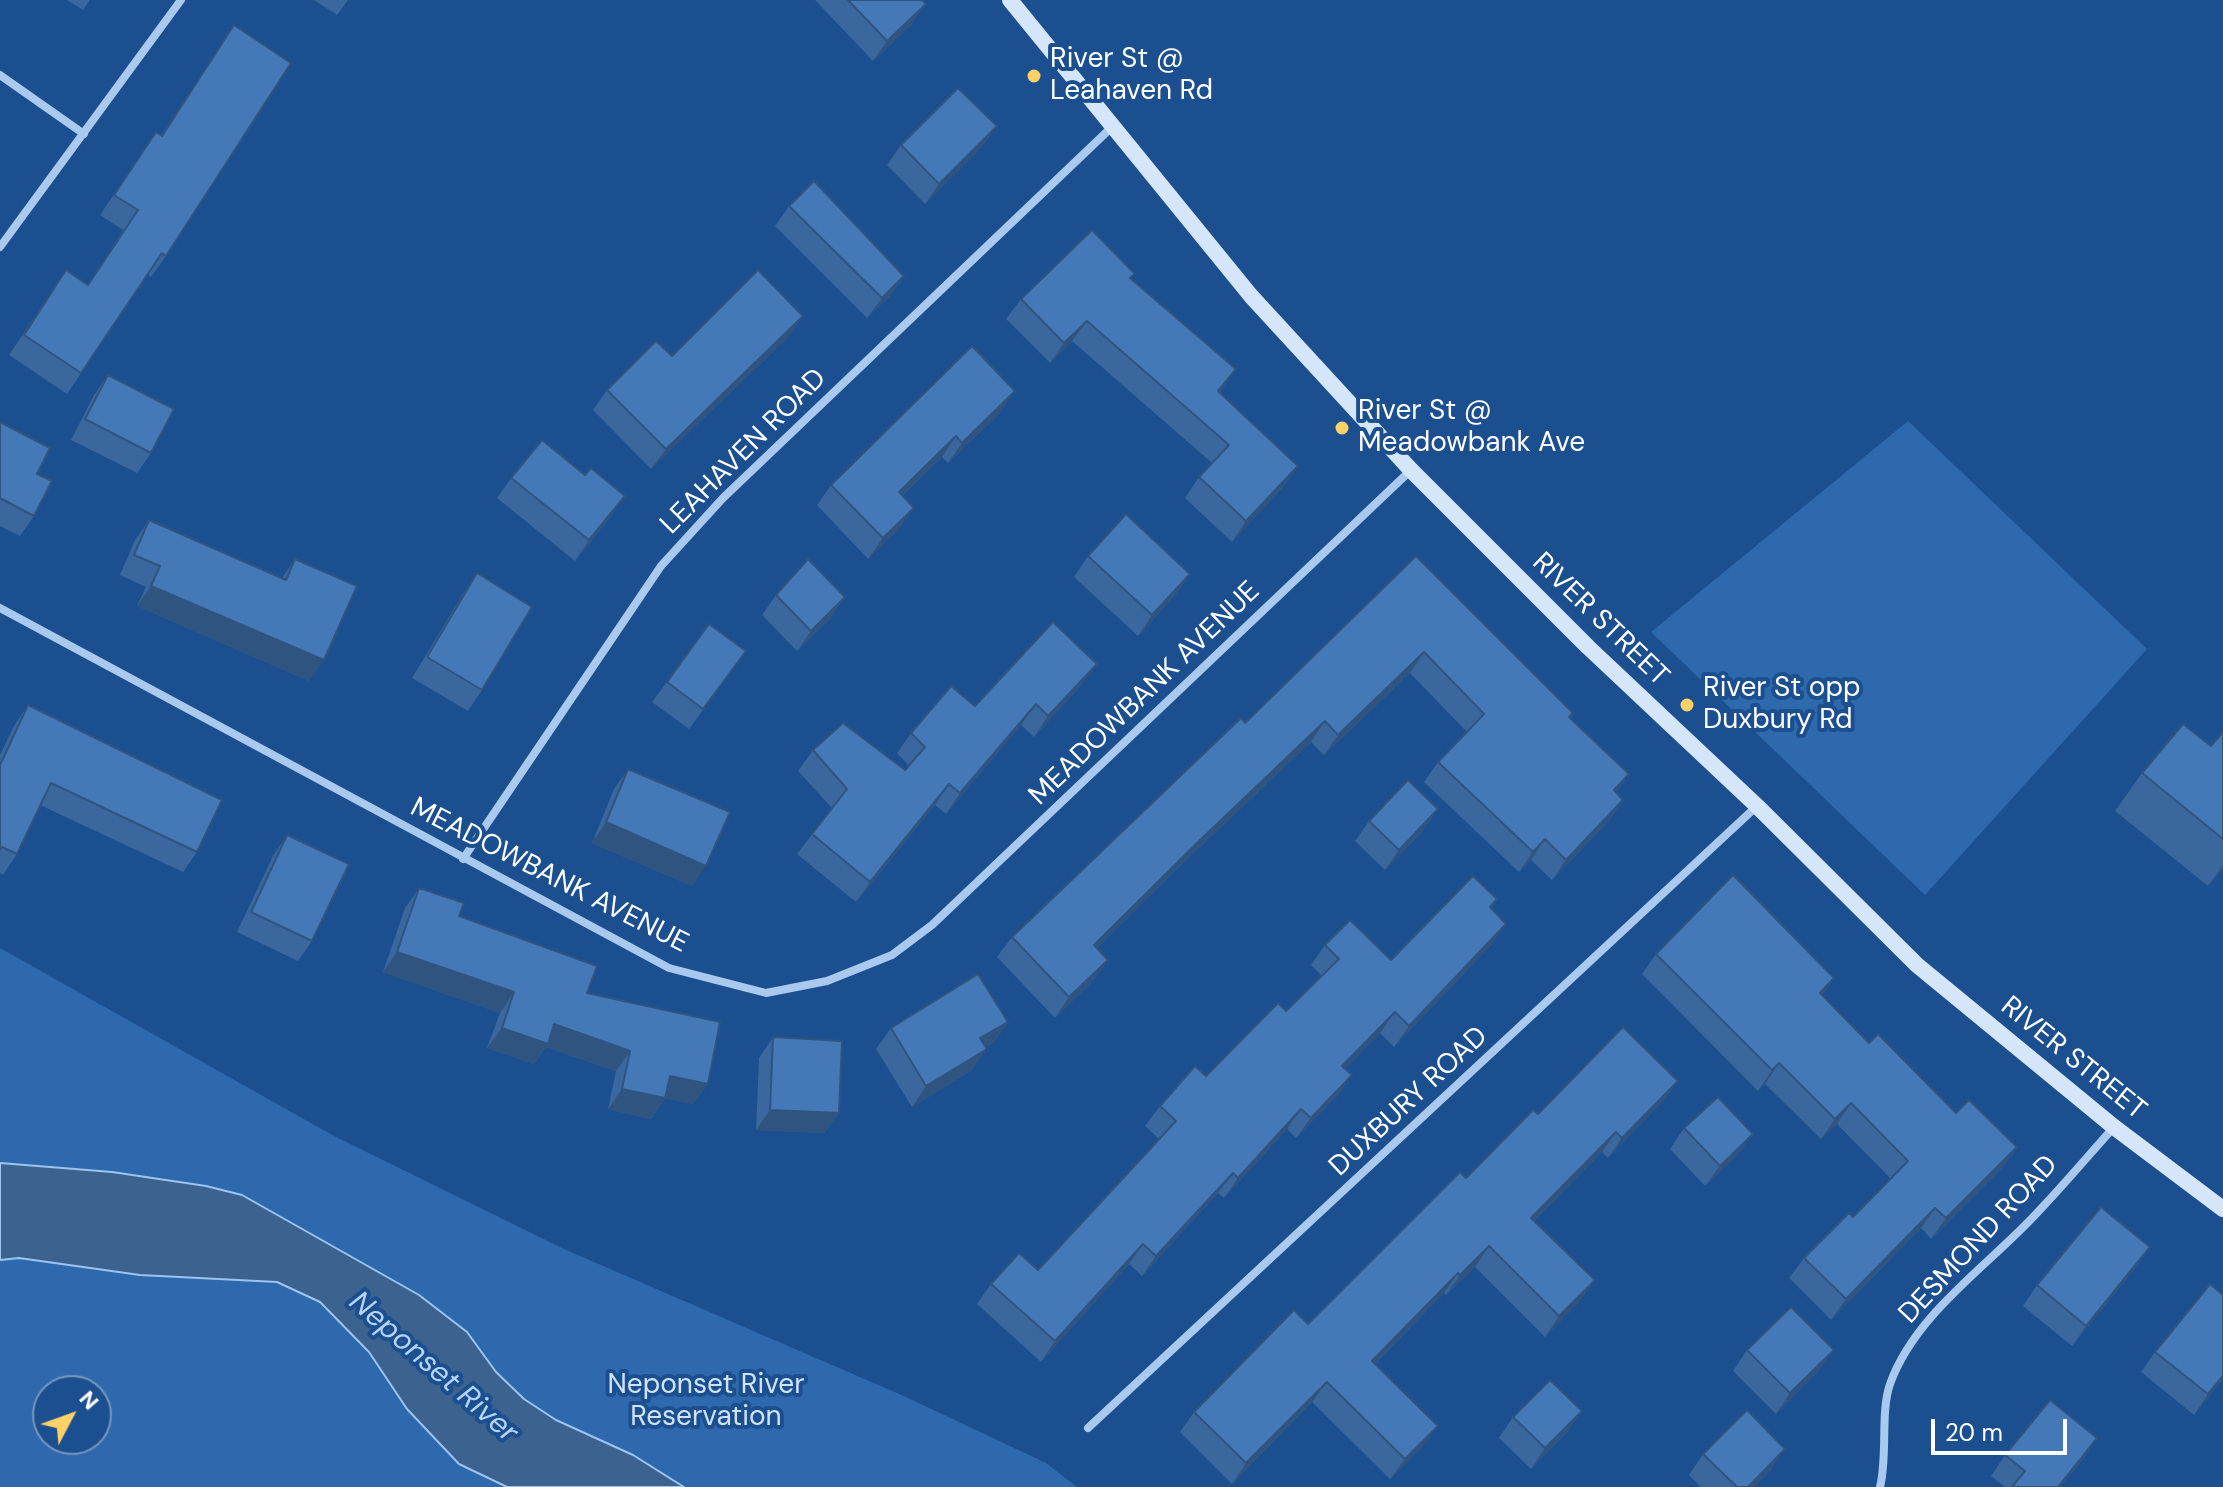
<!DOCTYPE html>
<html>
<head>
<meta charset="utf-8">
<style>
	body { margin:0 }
	#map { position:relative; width:2223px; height:1487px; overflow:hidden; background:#1b4f8f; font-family:"DM Sans",sans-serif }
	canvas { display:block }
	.north { position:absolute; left:32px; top:1375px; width:80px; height:80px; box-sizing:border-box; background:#1b4f8f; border:2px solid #7695bc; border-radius:50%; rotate:49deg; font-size:22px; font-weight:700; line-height:32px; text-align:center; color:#fff }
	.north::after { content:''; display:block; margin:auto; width:28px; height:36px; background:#ffd166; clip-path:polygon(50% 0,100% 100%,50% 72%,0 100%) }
	.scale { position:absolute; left:1931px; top:1419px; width:136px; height:36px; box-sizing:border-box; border:4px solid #fff; border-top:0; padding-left:10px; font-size:24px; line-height:28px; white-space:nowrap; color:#fff; -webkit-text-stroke:6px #1b4f8f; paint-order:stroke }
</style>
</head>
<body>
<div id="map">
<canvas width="2223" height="1487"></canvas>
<div class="north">N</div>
<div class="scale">20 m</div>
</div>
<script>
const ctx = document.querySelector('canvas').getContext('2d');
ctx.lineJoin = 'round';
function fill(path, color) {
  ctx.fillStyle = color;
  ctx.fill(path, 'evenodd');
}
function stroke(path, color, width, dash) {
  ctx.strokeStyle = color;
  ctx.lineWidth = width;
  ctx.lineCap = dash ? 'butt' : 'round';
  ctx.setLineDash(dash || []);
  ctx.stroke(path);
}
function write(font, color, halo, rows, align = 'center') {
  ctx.font = font + ' "DM Sans",sans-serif';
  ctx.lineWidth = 8;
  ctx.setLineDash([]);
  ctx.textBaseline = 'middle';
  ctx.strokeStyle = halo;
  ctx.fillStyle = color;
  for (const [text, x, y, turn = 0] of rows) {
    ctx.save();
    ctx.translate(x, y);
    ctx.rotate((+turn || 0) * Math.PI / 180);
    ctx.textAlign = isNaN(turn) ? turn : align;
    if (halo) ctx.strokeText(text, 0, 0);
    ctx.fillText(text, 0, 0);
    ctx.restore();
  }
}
fill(new Path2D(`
	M1908,421l239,228 -222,246 -274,-263z
	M0,948l334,188 230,113 342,148 140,66 31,24h-393l-51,-32 -77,-35 -32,-21 -28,-27 -29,-40 -48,-37 -177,-100 -36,-9 -94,-14 -112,-9z
	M19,1258l121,17 137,7 43,20 49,50 38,57 52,55 48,23h-507v-227zM48,1391h48v48h-48z`), '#2e69ad');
const water = new Path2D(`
	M0,1163l112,9 94,14 36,9 177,100 48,37 29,40 28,27 32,21 77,35 51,32h-177l-48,-23 -52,-55 -38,-57 -49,-50 -43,-20 -137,-7 -121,-17 -19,2z`);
fill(water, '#3c6290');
stroke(water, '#9cc4f0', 2);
stroke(new Path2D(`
	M0,75l84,59
	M0,247l181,-247
	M0,608l669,360 97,25 61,-12 65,-26 40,-30 479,-455
	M463,859l198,-293 62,-68 391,-373
	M1088,1428l669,-622
	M1880,1487c8,-32 0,-74 10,-103 25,-70 98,-118 146,-170 27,-28 52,-58 78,-87`), '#a9c9ee', 8);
stroke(new Path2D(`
	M1010,0l241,296 160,174 177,177 169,159 160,159 197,162 109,82`), '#d6e6fa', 16);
fill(new Path2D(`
	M67,0h23l-7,10z
	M314,0h34l-11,15z
	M815,0h107l-10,24 -39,37z
	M234,25l-68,231 -15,21 -3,-3 -81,120 -58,-39 57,-85 22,15 35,-55 -23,-15 56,-83 5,4z
	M901,145l81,2 -57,57 -38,-39z
	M789,206l115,70 -14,20 -23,22 -92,-92z
	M1131,279l89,113 78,74 -14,20 -52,56 -47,-44 14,-21 13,-14 -140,-122 -22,22 -44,-44 15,-20z
	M789,336l-138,133 -58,-59 14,-20 65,-34z
	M108,375l43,78 -14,20 -66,-33 23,-45z
	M1001,412l-53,51 -6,-6 -40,39 -3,33 -31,30 -51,-54 14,-20z
	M0,422l37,52 -3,42 -14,20 -20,-10z
	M511,478l100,38 -36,45 -78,-63z
	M149,520l133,58 13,-19 14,122 -172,-75 9,-19 -26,-12 15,-35z
	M1088,556l102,18 -14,20 -38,42 -64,-59z
	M1416,556l157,157 -3,5 59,56 -13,19 7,7 -14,21 -57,59 -21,-20 -12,12 -95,-90 14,-20 29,-30 -57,-59 -86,82 -13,-13 -128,121 -86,85 -3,32 -39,38 -58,-61 15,-20 233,-214z
	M477,573l5,117 -14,21 -56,-33 51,-84z
	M776,595l55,23 -34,33 -35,-36z
	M1097,664l-15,20 -48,53 -13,-12 -75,89 -11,-9 -79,97 -59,-48 35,-46 -34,-37 15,-21 92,20 4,-4 -12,-13 14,-20 64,-27z
	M731,672l-42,57 -37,-27 15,-20z
	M28,705l169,147 -14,20 -143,-67 -23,49 -14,21 -3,-2v-118l14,-29z
	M2223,732v136l-15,18 -93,-75 27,-38 69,-27z
	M628,769l64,117 -100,-43 22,-54z
	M1369,821l55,9 -39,40 -30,-29z
	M287,835l25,106 -14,20 -61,-29 36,-76z
	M419,888l40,28 128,77 121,91 -15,20 -28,-6 -14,21 -43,-10 8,-38 -70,-24 -12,17 -47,-16 13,-35 -117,-41 22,-64z
	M1491,908l1,36 -98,103 -14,-14 -35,36 7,6 -15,21 -41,42 -9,-9 -63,69 -6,-5 -76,83 -13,-12 -88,98 -64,-58 14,-20 47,-14 121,-131 -14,-13 15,-20 46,-30 80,-65 36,-35 -11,-11 14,-20 66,15z
	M1656,954l178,24 -12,17 47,48 87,70 61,34 -14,20 -72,72 -10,-11 -90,92 -42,-42 15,-20 49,-41 38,-38 -54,-55 -16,15 -56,-55 -7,7 -116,-117z
	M1008,1022l-14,20 -8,5 -14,23 -60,37 -36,-58 15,-21z
	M773,1037l66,76 -15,20 -68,-3 3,-72z
	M1678,1081l-15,20 -55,57 -6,-6 -68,69 46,80 -35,36 -70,-70 -29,28 -2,-2 -69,71 48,82 -33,33 -78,-77 -80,82 -52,-52 14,-20 114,-88 158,-146 72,-64z
	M1684,1128l69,6 -15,20 -33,32 -35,-37z
	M2150,1247l-14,20 -64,79 -49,-40 14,-21z
	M1747,1350l72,20 -43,44 -43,-43z
	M2155,1352l68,27 -29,36 -53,-43z
	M1513,1417l55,14 -37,38 -32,-31z
	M2097,1438l-14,21 -23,28h-55l-14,-11 14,-21z
	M1703,1454l68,16 -17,17h-53l-12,-12z`), '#3a679d');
fill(new Path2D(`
	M926,4l-14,20 -39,37 14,-20z
	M997,126l-15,21 -57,57 14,-20z
	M904,276l-14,20 -23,22 15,-20z
	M803,316l-14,20 -138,133 15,-20z
	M1087,321l-15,20 -22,22 14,-20z
	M1236,369l-14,21 -18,21 14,-20z
	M1015,391l-14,21 -53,51 14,-20z
	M956,436l-14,21 -58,56 15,-21z
	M1298,466l-14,20 -52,56 14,-21z
	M625,496l-14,20 -36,45 14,-21z
	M914,508l-15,21 -31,30 15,-21z
	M1190,574l-14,20 -38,42 14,-21z
	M151,586l173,74 -15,21 -172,-75z
	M845,597l-14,21 -34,33 14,-20z
	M1424,652l-14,21 -86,82 14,-20z
	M1097,664l-15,20 -48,53 14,-21z
	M1036,704l-15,21 -75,89 14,-21z
	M1325,721l-14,21 -128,121 -103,102 14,-20 103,-102z
	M1629,774l-14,20 -1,-4z
	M949,784l-14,21 -79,97 14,-20z
	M1623,800l-14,21 -57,59 14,-20z
	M1438,809l-14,21 -39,40 14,-20z
	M606,822l100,44 -14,20 -100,-43z
	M1545,839l-14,21 -12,12 14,-20z
	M2223,865v3l-15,18z
	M1506,924l-14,20 -98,103 15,-21z
	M397,952l117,40 -14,21 -117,-41z
	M1108,960l-14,20 -39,38 14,-21z
	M1834,978l-14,21v-6z
	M1395,1012l-15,21 -52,54 14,-21z
	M1008,1022l-14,20 -28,17 14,-21z
	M554,1024l76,27 -14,20 -70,-24 -12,17 -47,-16 15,-20z
	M987,1049l-15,21 -60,37 14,-21z
	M1779,1063l-14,21 -7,7 14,-21z
	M1352,1075l-15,21 -41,42 15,-20z
	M670,1076l38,8 -15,20 -28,-6 -14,21 -43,-10 14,-20z
	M1678,1081l-15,20 -55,57 14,-20z
	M1851,1103l-14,21 -16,15 14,-20z
	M1301,1109l-14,20 -63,69 14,-20z
	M770,1110l69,3 -15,20 -68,-3z
	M1616,1132l-14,20 -85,87 14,-21z
	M1753,1134l-15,20 -33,32 15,-20z
	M2017,1147l-14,20 -72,72 15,-21z
	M1233,1173l-15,20 -76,83 14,-20z
	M1935,1208l-14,20 -90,92 15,-21z
	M1143,1244l-14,20 -88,98 14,-21z
	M1489,1246l-14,21 -29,28 14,-20z
	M2150,1247l-14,20 -64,79 14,-20z
	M1458,1273l-14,20 -86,88 14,-20z
	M1595,1280l-15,21 -35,36 14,-21z
	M1834,1350l-15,20 -43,44 14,-21z
	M2223,1376v3l-29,36 14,-21z
	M1327,1382l-15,20 -80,82 14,-21z
	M1582,1411l-14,20 -37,38 14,-21z
	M1438,1426l-15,20 -33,33 15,-20z
	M2097,1438l-14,21 -23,28h-2z
	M1785,1449l-14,21 -17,17h-6z`), '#305480');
const building = new Path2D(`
	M848,0h74l4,4 -39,37z
	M234,25l57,38 -125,193 -4,-3 -81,120 -57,-38 42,-65 22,15 50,-75 -24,-15 42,-63 6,4z
	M958,88l39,38 -58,58 -38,-39z
	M814,181l90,95 -22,22 -93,-92z
	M1092,230l43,44 -5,4 106,91 -18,22 80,75 -52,55 -47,-44 30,-32 -142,-124 -23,22 -43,-44z
	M758,270l45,46 -137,133 -59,-59 49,-49 16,15z
	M972,346l43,45 -53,52 -6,-7 -57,56 15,16 -31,30 -52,-53z
	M108,375l66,34 -23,44 -66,-34z
	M0,422l50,26 -13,26 15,7 -18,35 -34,-18z
	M542,440l43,35 6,-7 34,28 -36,44 -78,-62z
	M1126,514l64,60 -38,41 -64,-59z
	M149,520l137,60 9,-21 62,27 -33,74 -173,-74 9,-20 -26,-11z
	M1416,556l157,157 -4,4 60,57 -15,16 9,10 -57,60 -21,-21 -12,13 -95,-90 46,-48 -60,-62 -86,83 -13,-14 -128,122 -103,102 14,15 -39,37 -57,-60 229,-219 4,5z
	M808,559l37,38 -34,34 -35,-36z
	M477,573l55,34 -50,83 -55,-33z
	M1053,622l44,42 -49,52 -12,-12 -76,89 -11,-9 -79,98 -58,-48 35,-45 -34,-39 30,-27 62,47 20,-23 -14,-14 40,-47 24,20z
	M709,624l37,27 -43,58 -36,-27z
	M28,705l194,95 -25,52 -146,-69 -34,71 -15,-7 -2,3v-85z
	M2183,724l28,22 12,-14v107l-81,-66z
	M628,769l102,43 -24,54 -100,-44z
	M1408,780l30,29 -39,41 -30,-29z
	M287,835l62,29 -37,77 -61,-29z
	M1733,875l101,103 -14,15 49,50 9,-9 78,79 13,-13 48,47 -71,71 -11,-10 -89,91 -42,-41 45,-45 4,4 55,-56 -57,-58 -16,16 -56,-56 -7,7 -116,-116z
	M1473,876l24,23 -7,8 16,17 -97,102 -14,-14 -53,54 10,9 -41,43 -10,-9 -63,69 -5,-5 -77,83 -13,-12 -88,97 -64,-57 28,-31 19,17 138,-149 -16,-15 35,-40 11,10 72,-73 8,8 53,-52 -14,-14 25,-25 41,40z
	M419,888l45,15 -5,13 138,50 -10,27 133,29 -12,62 -38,-8 -5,22 -43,-9 8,-38 -76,-27 -6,20 -46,-16 12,-36 -117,-40z
	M978,974l30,48 -28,16 7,11 -61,37 -35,-58z
	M1623,1027l55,54 -56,57 -6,-6 -85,86 64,62 -36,36 -70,-70 -29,29 -2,-2 -86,88 66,65 -33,33 -78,-77 -81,81 -52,-51 100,-102 14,14 152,-152 6,6 67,-68 5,4z
	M773,1037l69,4 -3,72 -69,-3z
	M1718,1097l35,37 -33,32 -36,-38z
	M2101,1207l49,40 -64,79 -49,-41z
	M2210,1284l13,11v81l-15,18 -53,-42z
	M1791,1307l43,43 -44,43 -43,-43z
	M1550,1380l32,31 -37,37 -32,-31z
	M2050,1400l47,38 -39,49h-46l13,-16 -20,-16z
	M1747,1410l38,39 -37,38h-11l-34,-33z`);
fill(building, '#4478b7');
stroke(building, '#305480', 2);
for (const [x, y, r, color] of [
	[1034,76,8,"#ffd166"],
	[1342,428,8,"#ffd166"],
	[1687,705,8,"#ffd166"]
]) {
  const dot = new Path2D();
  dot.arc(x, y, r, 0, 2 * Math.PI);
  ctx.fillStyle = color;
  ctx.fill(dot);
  stroke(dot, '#1b4f8f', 3);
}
write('28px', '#fff', '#1b4f8f', [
	["River St @",1050,60],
	["Leahaven Rd",1050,92],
	["River St @",1358,412],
	["Meadowbank Ave",1358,444],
	["River St opp",1703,689],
	["Duxbury Rd",1703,721]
], 'left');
write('28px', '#fff', '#1b4f8f', [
	["LEAHAVEN ROAD",744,452,-45],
	["RIVER STREET",1600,620,44],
	["MEADOWBANK AVENUE",1145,694,-44],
	["MEADOWBANK AVENUE",549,876,27],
	["RIVER STREET",2073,1059,39],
	["DUXBURY ROAD",1409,1102,-43],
	["DESMOND ROAD",1979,1240,-47]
]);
write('28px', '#cfe3fa', '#1b4f8f', [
	["Neponset River",706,1386],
	["Reservation",706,1418]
]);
write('italic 30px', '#b5d3f5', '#1b4f8f', [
	["Neponset River",433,1368,41]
]);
</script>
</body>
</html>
